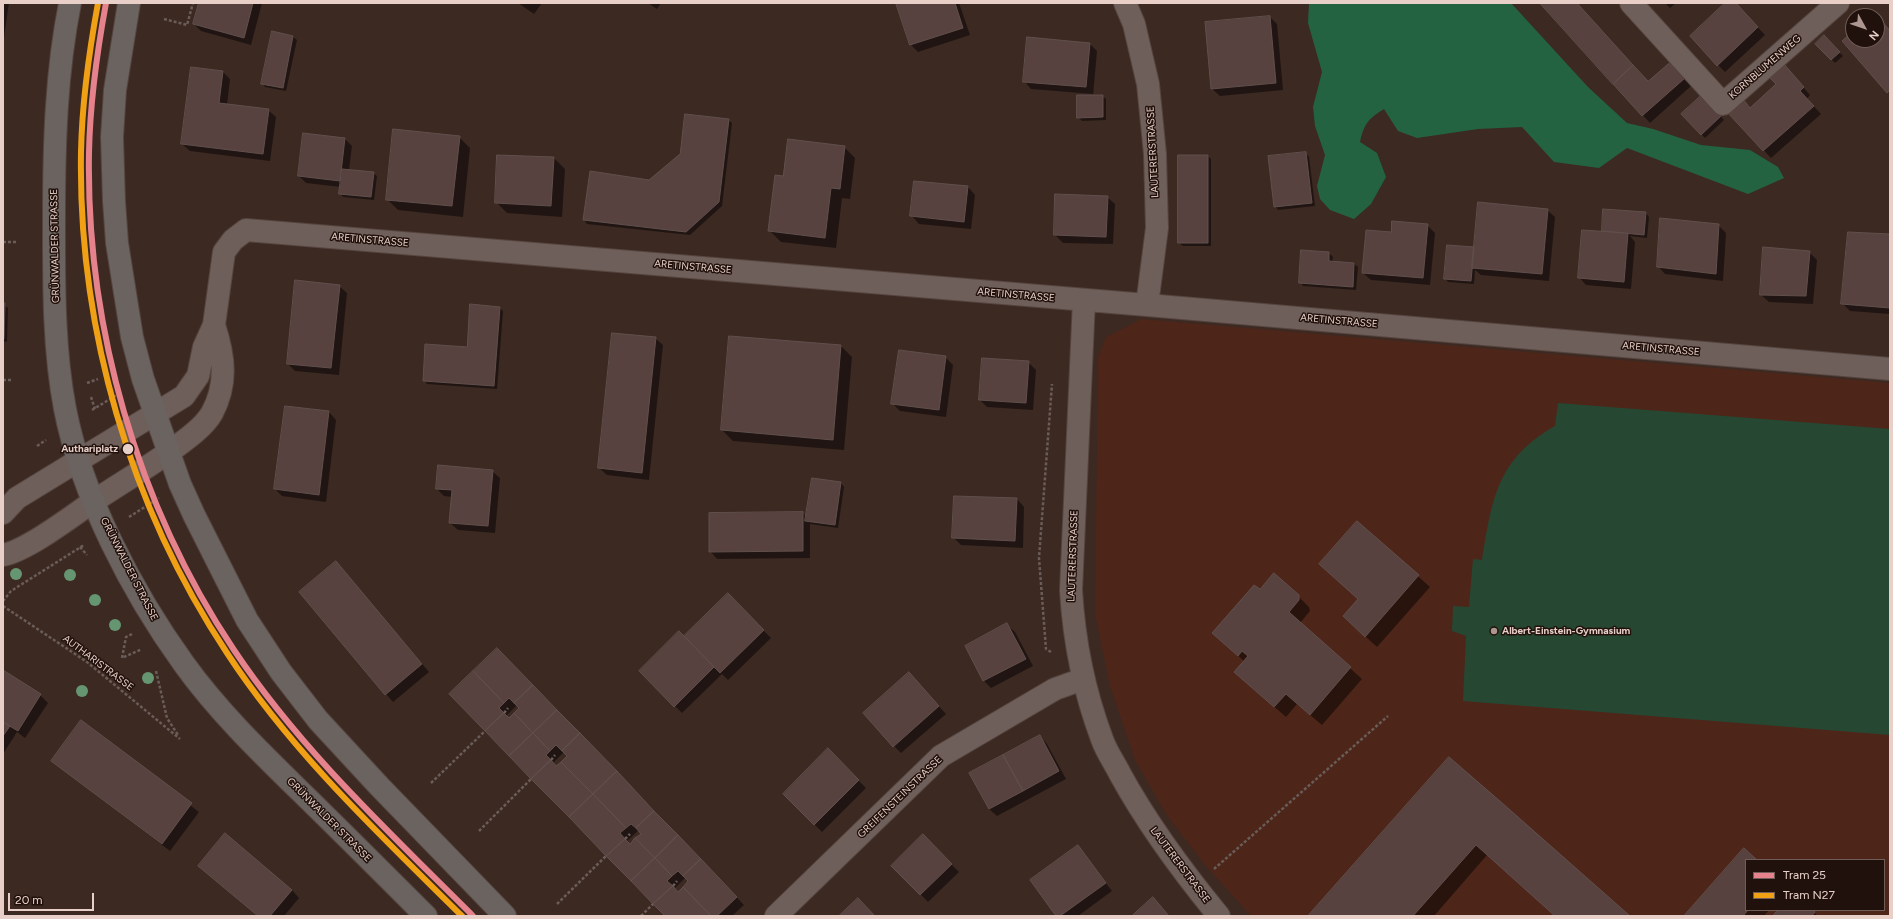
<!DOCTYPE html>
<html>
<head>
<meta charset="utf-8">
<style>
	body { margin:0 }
	#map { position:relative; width:1893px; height:919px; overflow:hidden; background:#3c2922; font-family:Figtree,sans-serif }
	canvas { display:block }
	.frame { position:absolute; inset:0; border:4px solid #e8d0c9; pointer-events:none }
	.legend { position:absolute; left:1745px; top:859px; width:140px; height:52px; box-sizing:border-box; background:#21110c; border:1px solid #715d58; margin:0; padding:5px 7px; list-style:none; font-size:12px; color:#e8d0c9 }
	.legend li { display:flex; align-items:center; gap:8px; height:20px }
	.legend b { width:20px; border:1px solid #715d58 }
	.north { position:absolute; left:1845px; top:8px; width:40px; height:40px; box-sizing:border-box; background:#21110c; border:1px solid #715d58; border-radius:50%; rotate:130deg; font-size:11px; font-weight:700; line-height:16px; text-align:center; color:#e8d0c9 }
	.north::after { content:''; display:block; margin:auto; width:14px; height:18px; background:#ac968f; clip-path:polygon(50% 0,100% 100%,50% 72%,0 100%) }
	.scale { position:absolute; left:8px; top:893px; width:86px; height:18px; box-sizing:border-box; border:2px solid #e8d0c9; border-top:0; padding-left:5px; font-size:12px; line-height:14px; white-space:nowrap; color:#e8d0c9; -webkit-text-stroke:3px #21110c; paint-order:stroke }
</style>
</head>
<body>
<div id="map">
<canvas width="1893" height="919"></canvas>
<div class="frame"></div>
<ul class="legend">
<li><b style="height:5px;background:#e6828c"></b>Tram 25</li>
<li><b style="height:5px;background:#f0a014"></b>Tram N27</li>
</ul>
<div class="north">N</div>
<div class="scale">20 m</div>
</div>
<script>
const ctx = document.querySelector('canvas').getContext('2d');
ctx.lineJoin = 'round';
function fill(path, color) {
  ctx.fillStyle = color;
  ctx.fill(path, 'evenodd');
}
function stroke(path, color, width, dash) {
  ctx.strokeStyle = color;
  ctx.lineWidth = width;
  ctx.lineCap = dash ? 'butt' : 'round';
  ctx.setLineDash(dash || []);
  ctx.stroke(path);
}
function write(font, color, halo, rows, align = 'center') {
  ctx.font = font + ' Figtree,sans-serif';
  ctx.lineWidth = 3;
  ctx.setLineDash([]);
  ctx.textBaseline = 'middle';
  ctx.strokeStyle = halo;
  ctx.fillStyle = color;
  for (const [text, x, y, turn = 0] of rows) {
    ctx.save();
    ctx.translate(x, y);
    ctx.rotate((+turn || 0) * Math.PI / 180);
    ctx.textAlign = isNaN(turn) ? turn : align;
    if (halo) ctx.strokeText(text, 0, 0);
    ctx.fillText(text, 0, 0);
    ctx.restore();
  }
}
fill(new Path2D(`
	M1141,319l749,64v533h-639l-46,-51 -39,-51 -31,-54 -25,-74 -15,-72 3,-257 8,-20zM1746,860h138v50h-138z`), '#4d2619');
fill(new Path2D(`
	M1558,403l332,26v306l-427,-34 3,-65 -14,-5 1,-25 16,1 4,-48 9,1c10,-61 15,-101 73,-134z`), '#264833');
fill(new Path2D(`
	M1309,3h202l77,84 39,36 26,6 48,16 49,5 28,17 6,11 -36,16 -121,-46 -28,20 -45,-6 -32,-35 -44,2 -61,9 -19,-7 -14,-22c-16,10 -20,15 -24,33l17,11 9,24 -15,27 -17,15 -24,-9 -10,-11 -3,-13 8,-31 -10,-29 -2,-19 9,-35 -14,-49z`), '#246342');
fill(new Path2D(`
	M3,3h6l-6,41z
	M200,3h62l-11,42 -50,-14 -7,-7z
	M518,3h24l-8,11z
	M648,3h13l-4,6z
	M897,3h62l11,32 -52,17 -7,-7z
	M1542,3h35l71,79 30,-11 13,15 -41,37z
	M1665,3h11l-6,5z
	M1727,3h8l30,32 -40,37 -7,-7z
	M1270,17l7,7 6,66 -63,6 -8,-7 -6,-66z
	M272,32l21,5 4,3 -11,51 -21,-4 -3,-4z
	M1824,37l19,19 -8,7 -18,-19z
	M1090,44l7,7 -4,45h9l4,3v21l-24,1 -4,-4 15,-23 -62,-5 -7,-8z
	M223,72l7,7 -3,26 41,5 8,7 -6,44 -80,-10 -8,-7z
	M1790,72l20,23 -3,4 14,15 -50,44 -43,-46 22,-3z
	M1702,96l22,24 -19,18 -23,-24z
	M728,120l4,3 -10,83 -32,29 -103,-11 -3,-4 66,-39z
	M459,137l11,11 -7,69 -65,-7 -11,-11z
	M345,139l7,7 -3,24 24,3 4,3 -3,24 -31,-3 -3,-4 1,-6 -35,-4 -7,-7z
	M844,147l11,11 -5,41 -8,-1 -6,50 -55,-6 -11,-11 14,-54z
	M1306,153l3,4 6,49 -37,4 -3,-4z
	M1208,156l3,3v87h-28l-4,-3z
	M554,158l11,11 -3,48 -55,-4 -11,-11z
	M968,187l7,8 -4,34 -52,-5 -7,-8z
	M1056,196l51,1 8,7 -2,40 -50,-1 -8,-8z
	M1547,210l8,7 -6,64 -68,-6 -6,-5 -1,14 -26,-2 -3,-4 28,-30z
	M1646,213l3,4 -2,21 -17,-2 5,6 -4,47 -45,-4 -7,-8 25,-45 -1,-1z
	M1427,225l8,8 -5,52 -59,-5 -8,-7z
	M1718,225l8,8 -3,48 -58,-7 -7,-8z
	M1890,235v79l-40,-3 -8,-8z
	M1809,252l8,8 -4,44 -44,-2 -8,-7z
	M1329,253l4,4 -1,5 22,2 4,3 -2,23 -53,-4 -3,-4z
	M339,286l8,7 -8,82 -44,-4 -7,-7z
	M3,304l5,4 -1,34 -4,-1z
	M500,308l3,3 -6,78 -70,-5 -3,-4 44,-32z
	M655,338l8,7 -14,135 -42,-5 -8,-7z
	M841,346l11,11 -8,93 -111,-9 -11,-11z
	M945,357l8,8 -7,52 -46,-6 -7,-7z
	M1028,362l8,8 -3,40 -46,-3 -7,-7z
	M329,412l7,8 -10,82 -44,-6 -7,-7z
	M492,471l8,7 -5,55 -37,-3 -8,-7 2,-26 -8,-1 -7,-7z
	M813,479l28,4 3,4 -6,41 -28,-4v34l-93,1 -7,-8 93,-38 4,5z
	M1017,499l7,8 -1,41 -62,-3 -8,-8z
	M1357,522l73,65 -53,60 -22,-20 4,-28z
	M336,563l93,109 -36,30 -7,-8z
	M728,595l43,43 -43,42 -6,-6 -40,39 -42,-42 44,-33z
	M1298,596l11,11 1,4 -10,12 62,56 -40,46 -25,-21 -11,13 -39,-34 -2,-21 -20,-18z
	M1007,625l8,7 18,34 -42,22 -7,-7 -18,-34z
	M497,649l247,256 -12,11h-66l-215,-222zM517,705l3,3 -11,12 -3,-4zM564,752l4,4 -12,11 -3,-4zM639,830l3,4 -12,11 -3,-4zM686,877l4,4 -12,12 -4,-4z
	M3,671l37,24 8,8 -23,35 -8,-6 -14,22z
	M916,681l30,33 -45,39 -7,-7z
	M81,722l118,90 -29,39 -118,-90z
	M1040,736l7,8 19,35 -69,37 -8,-7z
	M828,750l38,38 -44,44 -38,-38z
	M1449,758l179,158h-72l-69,-61 -53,61h-125z
	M923,836l36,36 -31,30 -35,-36z
	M1078,847l34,44 -34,25h-21z
	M1744,850l11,10h-9v50h23l-5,6h-79z
	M207,873l85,17 7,8 -15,18h-26z
	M1777,910h34l7,6h-43l4,-5z`), '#0007');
const building = new Path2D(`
	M199,3h54l-9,35 -51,-14z
	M896,3h59l8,25 -53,17z
	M1540,3h37l56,62 -20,19z
	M1725,3h11l22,24 -41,39 -27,-30z
	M1874,13l8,8 8,10v59l-3,3 -45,-52 11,-10v9h24v-24h-6z
	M1270,16l6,67 -65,6 -6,-67z
	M272,31l21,5 -10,52 -22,-4z
	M1824,35l16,17 -9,8 -16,-16z
	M1027,37l63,6 -4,44 -63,-5z
	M1671,62l14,16 -43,38 -29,-32 20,-19 15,16z
	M1783,63l21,24 -4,4 14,15 -51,45 -36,-39 15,-14 8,10 26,-24 -8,-8z
	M191,67l32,4 -4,32 50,6 -6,45 -82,-10z
	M1077,95h26v22l-26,1z
	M1702,95l19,21 -20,19 -20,-21z
	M685,114l44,5 -10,83 -33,30 -103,-12 7,-49 59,9 31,-26z
	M393,129l67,7 -8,70 -66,-6z
	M303,133l42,5 -5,43 -42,-5z
	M788,139l57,7 -5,43 -9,-1 -6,50 -57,-7 7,-56 8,1z
	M1306,152l6,51 -38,4 -6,-51z
	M497,155l57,2 -3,49 -56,-3z
	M1178,155h30v88h-30z
	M342,169l32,3 -3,25 -32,-3z
	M914,181l54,5 -4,36 -54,-6z
	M1055,194l53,2 -2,41 -52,-2z
	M1478,202l70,7 -6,65 -70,-6z
	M1603,209l43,3 -2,23 -42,-4z
	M1660,218l59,6 -3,50 -59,-7z
	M1392,221l36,3 -5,54 -61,-5 4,-43 25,2z
	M1582,230l46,3 -4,49 -46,-4z
	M1848,232l42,2v74l-49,-4z
	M1447,245l27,2 -3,34 -27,-2z
	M1763,247l47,4 -4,45 -46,-1z
	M1301,250l28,2v9l25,2 -1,24 -54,-4z
	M295,280l45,5 -9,83 -44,-4z
	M3,303h2l-1,36h-1z
	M470,304l30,3 -6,79 -71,-5 2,-37 42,3z
	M612,333l44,4 -14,136 -44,-5z
	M729,336l112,9 -8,95 -112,-10z
	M899,350l47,6 -7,54 -48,-6z
	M982,358l47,3 -3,42 -47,-3z
	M285,406l44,5 -10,84 -45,-6z
	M438,465l55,5 -5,56 -39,-3 3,-33 -16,-1z
	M812,478l29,4 -6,43 -30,-4z
	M954,496l63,2 -2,43 -63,-3z
	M803,512v39l-94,1v-39z
	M1357,521l62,54 -54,62 -22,-21 15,-17 -39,-35z
	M336,561l86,103 -37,31 -86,-103z
	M1274,573l25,22v5l-10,12 62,55 -41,48 -24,-21 -12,13 -40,-35 14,-16 -6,-5 -4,5 -26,-23 42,-48 6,4z
	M728,593l36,37 -44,43 -36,-37z
	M1007,623l19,36 -43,22 -18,-35z
	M679,631l35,36 -40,40 -35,-36z
	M497,648l36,37 -19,18 -5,-5 -5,5 -31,-32z
	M3,670l38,24 -23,37 -15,-9z
	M473,671l31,32 -5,5 5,5 -19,18 -36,-37z
	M909,672l30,34 -46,41 -30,-34z
	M533,685l24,25 -24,23 -19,-20 5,-5 -5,-5z
	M557,710l23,23 -18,18 -6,-6 -6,6 -17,-18z
	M504,713l5,5 5,-5 19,20 -24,23 -24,-25z
	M81,720l111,83 -30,41 -111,-83z
	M3,722l7,4 -7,10z
	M533,733l17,18 -4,4 5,5 -20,19 -22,-23z
	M580,733l37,38 -24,23 -32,-32 6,-6 -5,-5z
	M1040,735l19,36 -36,20 -20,-36z
	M828,748l31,32 -45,45 -31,-31z
	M1003,755l20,36 -34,18 -20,-36z
	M1449,757l52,45 129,114h-75l-79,-71 -63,71h-105z
	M551,760l5,6 5,-4 32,32 -24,23 -38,-38z
	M617,771l37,40 -18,17 -5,-4 -5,4 -33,-34z
	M593,794l33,34 -6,5 5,6 -19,17 -37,-39z
	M654,811l24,24 -23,23 -20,-20 6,-4 -5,-6z
	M225,833l67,57 -22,26h-12l-60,-50z
	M923,834l29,30 -32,31 -29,-29z
	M678,835l23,24 -18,17 -5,-5 -6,5 -17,-18z
	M635,838l20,20 -24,23 -25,-25 19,-17 5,5z
	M1078,845l28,38 -46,33h-4l-26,-36z
	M1744,848l13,12h-11v50h2l-5,6h-59z
	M655,858l17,18 -5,5 6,5 -20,18 -22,-23z
	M701,859l36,38 -20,19h-6l-28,-29 5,-6 -5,-5z
	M673,886l5,6 5,-5 28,29h-46l-12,-12z
	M1153,897l16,19h-37z
	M858,898l17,18h-36z
	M1778,910h35l2,2 -3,4h-39z`);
fill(building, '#58423f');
stroke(building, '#604f4c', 1);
const minor = new Path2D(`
	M1125,3l9,21 14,60 7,70 2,74 -10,77
	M1631,3l92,101 115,-101
	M1084,300l-13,290c3,51 13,101 31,149 4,12 12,23 18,35 28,51 62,97 99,142
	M3,513l14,-15 167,-102 14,-20 6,-29 10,-22 10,-73 9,-12 13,-10 901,75 743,64
	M3,555c25,-5 69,-39 91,-54 33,-22 69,-42 100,-68 6,-5 14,-13 18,-20 16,-30 12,-57 2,-88
	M776,916l165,-160 114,-67 28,-10`);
const major = new Path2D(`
	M70,3c-14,70 -16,142 -16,213 0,64 -1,130 11,193 17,87 67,183 119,255 33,46 75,87 116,127 42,41 84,83 126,125
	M129,3l-14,87 -3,47 2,64 3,42 15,94 11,42 37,105 14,31 53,105 34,52 37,48 61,66 126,130`);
stroke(minor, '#55443f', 24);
stroke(major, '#55443f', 24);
stroke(new Path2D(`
	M164,19l23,6 6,-22
	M3,242h14
	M3,380h10
	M87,383l11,-4
	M91,397l4,12
	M92,410l28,-17
	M37,446l9,-6
	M129,517l30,-19
	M80,547l7,8
	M3,601l8,-10 73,-46
	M3,606l84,56 93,77
	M132,634l-6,3 -4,21 20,-9
	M1051,652l-5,-3 -7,-91 13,-174
	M156,671l11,47 11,17
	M504,713l4,-5
	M551,760l4,-5
	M431,783l54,-52
	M479,831l52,-52
	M625,839l5,-5
	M1214,869l174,-153
	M673,886l4,-5
	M557,904l49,-48
	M641,916l12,-12`), '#6a5c58', 2.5, [3, 2]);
stroke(minor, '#6e5f5a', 22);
stroke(major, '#6a6360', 22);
stroke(new Path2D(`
	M106,3c-9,49 -16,99 -17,150 -3,173 48,352 145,497 66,99 155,182 239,266`), '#e6828c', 6);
stroke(new Path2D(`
	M98,3c-9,49 -16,99 -17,149 -3,176 49,355 146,501 64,98 152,181 235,263`), '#f0a014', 6);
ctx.fillStyle = '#669572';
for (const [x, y] of [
	[16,574],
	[70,575],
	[95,600],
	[115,625],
	[148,678],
	[82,691]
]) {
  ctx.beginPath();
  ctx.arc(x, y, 6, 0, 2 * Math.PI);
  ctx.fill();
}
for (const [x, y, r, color] of [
	[128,449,6,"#e8d0c9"],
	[1494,631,4,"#ac968f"]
]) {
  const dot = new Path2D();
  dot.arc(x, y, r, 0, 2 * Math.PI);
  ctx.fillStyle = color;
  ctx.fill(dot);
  stroke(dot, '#21110c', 1.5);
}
write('10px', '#e8d0c9', '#21110c', [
	["KORNBLUMENWEG",1765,67,-41],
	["LAUTERERSTRASSE",1153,152,-93],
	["ARETINSTRASSE",370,240,5],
	["GRÜNWALDER STRASSE",55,246,-91],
	["ARETINSTRASSE",693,267,5],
	["ARETINSTRASSE",1016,295,5],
	["ARETINSTRASSE",1339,321,5],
	["ARETINSTRASSE",1661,349,5],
	["LAUTERERSTRASSE",1073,556,-88],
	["GRÜNWALDER STRASSE",129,569,63],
	["AUTHARISTRASSE",98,663,37],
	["GREIFENSTEINSTRASSE",900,797,-44],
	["GRÜNWALDER STRASSE",329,820,45],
	["LAUTERERSTRASSE",1180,865,53]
]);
write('bold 10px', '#e8d0c9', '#21110c', [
	["Authariplatz",118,449]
], 'right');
write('bold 10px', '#e8d0c9', '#21110c', [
	["Albert-Einstein-Gymnasium",1502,631]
], 'left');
</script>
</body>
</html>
